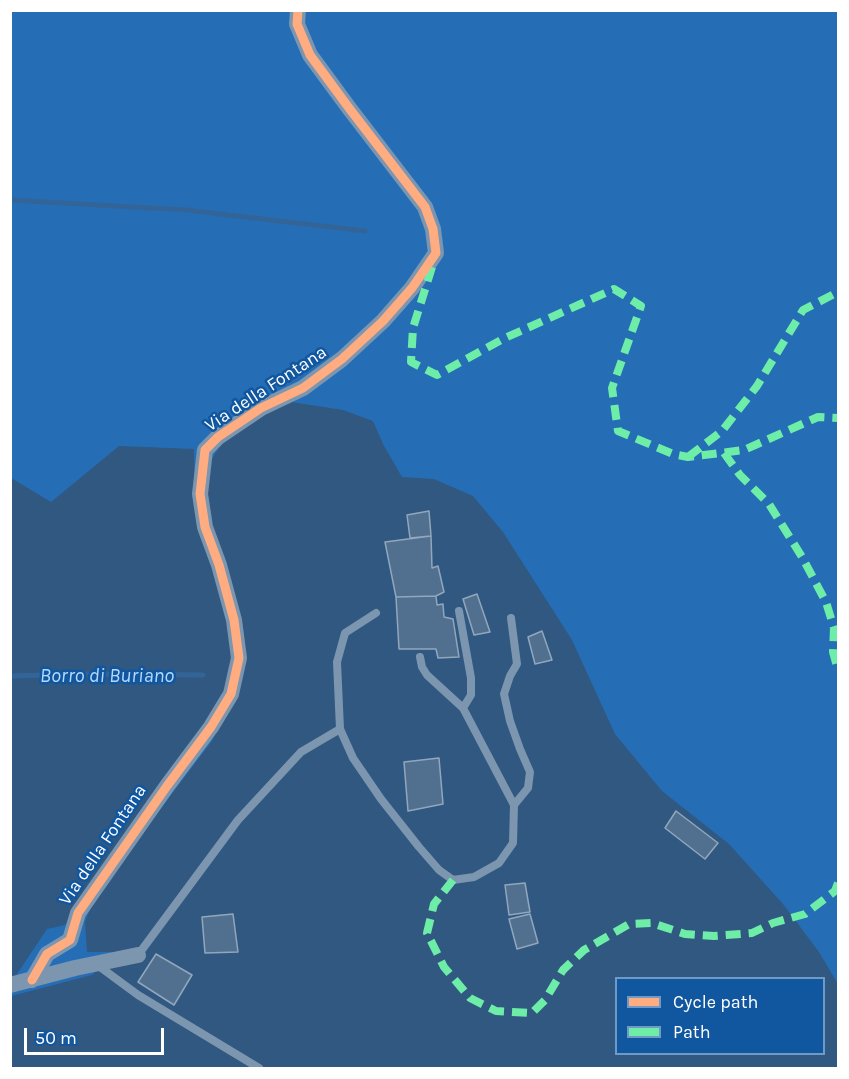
<!DOCTYPE html>
<html>
<head>
<meta charset="utf-8">
<style>
	body { margin:0 }
	#map { position:relative; width:849px; height:1079px; overflow:hidden; background:#315880; font-family:Karla,sans-serif }
	canvas { display:block }
	.frame { position:absolute; inset:0; border:12px solid #fff; pointer-events:none }
	.legend { position:absolute; left:615px; top:977px; width:210px; height:78px; box-sizing:border-box; background:#1157a0; border:2px solid #709ac6; margin:0; padding:8px 10px; list-style:none; font-size:18px; color:#fff }
	.legend li { display:flex; align-items:center; gap:12px; height:30px }
	.legend b { width:30px; border:2px solid #709ac6 }
	.scale { position:absolute; left:24px; top:1028px; width:140px; height:27px; box-sizing:border-box; border:3px solid #fff; border-top:0; padding-left:8px; font-size:18px; line-height:21px; white-space:nowrap; color:#fff; -webkit-text-stroke:4px #1157a0; paint-order:stroke }
</style>
</head>
<body>
<div id="map">
<canvas width="849" height="1079"></canvas>
<div class="frame"></div>
<ul class="legend">
<li><b style="height:8px;background:#ffac80"></b>Cycle path</li>
<li><b style="height:8px;background:#6deda7"></b>Path</li>
</ul>
<div class="scale">50 m</div>
</div>
<script>
const ctx = document.querySelector('canvas').getContext('2d');
ctx.lineJoin = 'round';
function fill(path, color) {
  ctx.fillStyle = color;
  ctx.fill(path, 'evenodd');
}
function stroke(path, color, width, dash) {
  ctx.strokeStyle = color;
  ctx.lineWidth = width;
  ctx.lineCap = dash ? 'butt' : 'round';
  ctx.setLineDash(dash || []);
  ctx.stroke(path);
}
function write(font, color, halo, rows, align = 'center') {
  ctx.font = font + ' Karla,sans-serif';
  ctx.lineWidth = 5;
  ctx.setLineDash([]);
  ctx.textBaseline = 'middle';
  ctx.strokeStyle = halo;
  ctx.fillStyle = color;
  for (const [text, x, y, turn = 0] of rows) {
    ctx.save();
    ctx.translate(x, y);
    ctx.rotate((+turn || 0) * Math.PI / 180);
    ctx.textAlign = isNaN(turn) ? turn : align;
    if (halo) ctx.strokeText(text, 0, 0);
    ctx.fillText(text, 0, 0);
    ctx.restore();
  }
}
fill(new Path2D(`
	M11,11h827v973l-19,-32 -36,-48 -54,-60 -67,-53 -47,-57 -43,-94 -69,-108 -30,-36 -39,-17 -32,-2 -19,-33 -10,-23 -30,-11 -58,-9 -63,42 -12,19 -4,27 5,36 20,56 11,56v22l-5,28 -25,54 -73,96 -47,68 -7,17 2,30h29l-24,23 -81,21v-18l4,-1 32,-48 18,-4 38,-56 120,-169 9,-26 3,-20 -4,-25 -36,-121 -1,-59 -75,-3 -68,56 -40,-24z`), '#256eb6');
stroke(new Path2D(`
	M10,200l176,10 179,21
	M10,676l75,-2 118,1`), '#336498', 5);
const building = new Path2D(`
	M429,511l2,25 -21,2 -3,-23z
	M431,536l1,32 6,-2 6,26 -8,4 -40,1 -11,-55z
	M477,594l13,38 -16,3 -11,-36z
	M436,596l1,9 6,-1 1,13 9,2 6,38 -21,1 -2,-9h-37l-3,-52z
	M542,631l10,29 -17,4 -7,-27z
	M439,758l4,46 -35,7 -4,-49z
	M676,811l42,32 -13,16 -40,-31z
	M525,883l5,29 -21,3 -4,-30z
	M233,914l5,38 -33,1 -3,-36z
	M530,914l8,29 -21,6 -8,-30z
	M156,954l36,21 -18,30 -36,-23z`);
fill(building, '#51708f');
stroke(building, '#91a7bd', 1.5);
stroke(new Path2D(`
	M459,611l12,67v17l-8,13
	M376,613l-31,20 -8,29 3,67 13,29 28,41 38,48 20,23 14,10 21,-3 25,-14 14,-20 1,-38 -51,-97 -36,-33 -5,-8 -2,-10
	M511,618l6,46 -7,12 -6,18 6,27 10,28 10,23 -2,16 -14,17
	M138,955l100,-135 63,-68 39,-23
	M96,964l42,31 121,73`), '#7c96b0', 8);
stroke(new Path2D(`
	M32,980l15,-26 23,-14 8,-27 89,-127 44,-59 20,-33 8,-36 -5,-38 -15,-55 -14,-38 -5,-33 5,-44 13,-13 43,-29 42,-20 39,-29 41,-38 29,-33 24,-35 -3,-24 -8,-22 -76,-99 -39,-53 -13,-31 1,-14
	M10,985l65,-17 63,-13`), '#7c96b0', 16);
stroke(new Path2D(`
	M432,267l-19,61 -2,34 26,13 68,-37 109,-49 27,17 -29,82 6,43 55,23 15,3 56,-7 74,-33 20,1
	M724,453l16,22 29,29 33,53 24,45 8,26 -1,24 5,18
	M688,457l34,-26 35,-45 46,-76 35,-18
	M453,880l-19,24 -7,29 17,34 26,31 26,13 36,2 13,-13 18,-30 21,-20 45,-26 23,-1 33,11 29,2 38,-3 21,-10 32,-9 30,-23 3,-8`), '#6deda7', 8, [15, 8]);
stroke(new Path2D(`
	M32,980l15,-26 23,-14 8,-27 89,-127 44,-59 20,-33 8,-36 -5,-38 -15,-55 -14,-38 -5,-33 5,-44 13,-13 43,-29 42,-20 39,-29 41,-38 29,-33 24,-35 -3,-24 -8,-22 -76,-99 -39,-53 -13,-31 1,-14`), '#ffac80', 9);
write('18px', '#fff', '#1157a0', [
	["Via della Fontana",266,389,-33],
	["Via della Fontana",103,845,-56]
]);
write('italic 20px', '#b5d9fb', '#1157a0', [
	["Borro di Buriano",107,676]
]);
</script>
</body>
</html>
